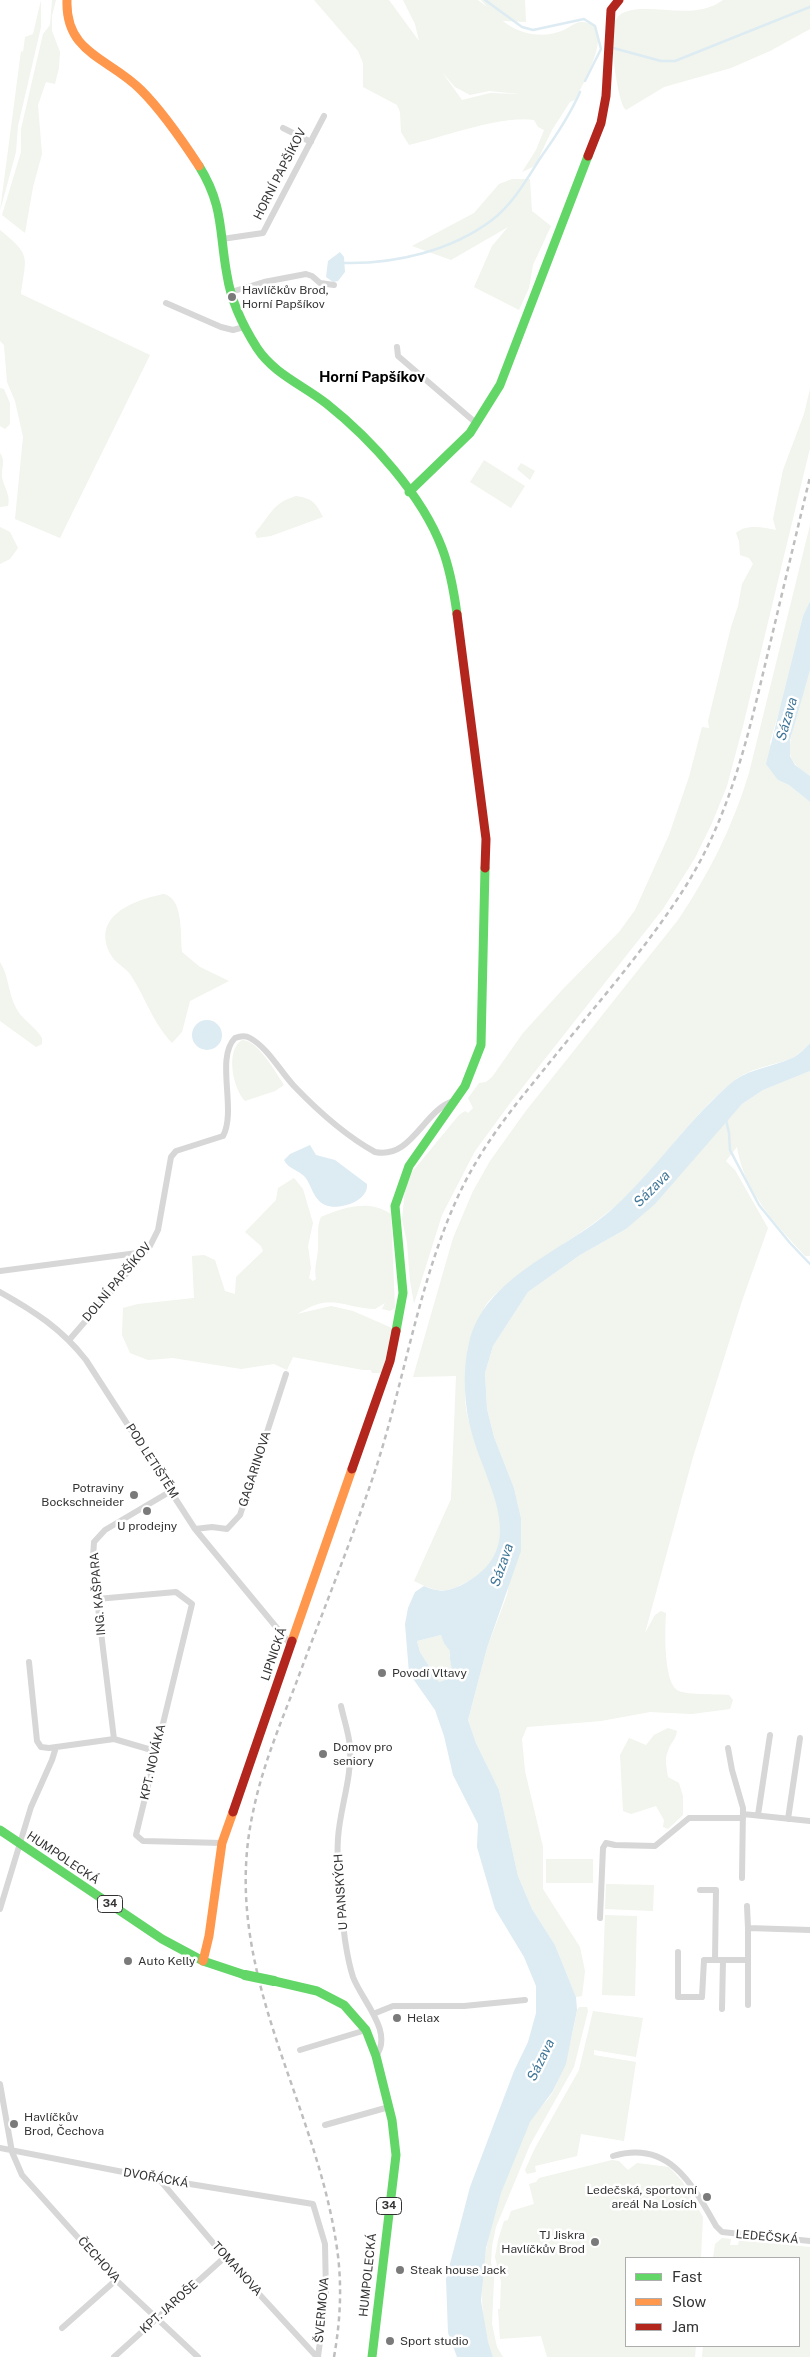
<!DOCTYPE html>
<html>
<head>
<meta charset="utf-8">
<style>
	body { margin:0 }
	#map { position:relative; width:810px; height:2357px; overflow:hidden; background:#fff; font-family:"Public Sans",sans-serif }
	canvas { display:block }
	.legend { position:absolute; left:625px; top:2257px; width:175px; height:90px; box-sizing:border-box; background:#fff; border:1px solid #adadad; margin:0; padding:6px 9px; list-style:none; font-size:15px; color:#333 }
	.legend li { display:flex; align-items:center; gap:10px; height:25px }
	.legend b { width:25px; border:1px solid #adadad }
</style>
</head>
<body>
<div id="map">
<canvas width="810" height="2357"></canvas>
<ul class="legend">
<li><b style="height:6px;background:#63d668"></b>Fast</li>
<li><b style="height:6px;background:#ff974d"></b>Slow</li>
<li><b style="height:6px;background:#b3261e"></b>Jam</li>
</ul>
</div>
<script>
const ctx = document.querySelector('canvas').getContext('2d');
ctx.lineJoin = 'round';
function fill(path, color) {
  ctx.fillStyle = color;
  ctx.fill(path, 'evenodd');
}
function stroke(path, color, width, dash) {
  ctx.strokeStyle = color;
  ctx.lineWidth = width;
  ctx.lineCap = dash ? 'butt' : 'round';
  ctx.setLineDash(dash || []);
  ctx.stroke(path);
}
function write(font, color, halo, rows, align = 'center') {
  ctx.font = font + ' "Public Sans",sans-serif';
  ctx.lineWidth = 5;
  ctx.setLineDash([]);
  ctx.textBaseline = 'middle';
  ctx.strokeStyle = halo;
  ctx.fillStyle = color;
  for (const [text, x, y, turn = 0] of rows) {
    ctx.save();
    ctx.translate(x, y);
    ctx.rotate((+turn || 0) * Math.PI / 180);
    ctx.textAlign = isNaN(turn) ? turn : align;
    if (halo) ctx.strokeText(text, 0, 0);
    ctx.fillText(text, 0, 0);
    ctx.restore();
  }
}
fill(new Path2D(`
	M41,0v27l-23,99 -2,26 -16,59 21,-160 2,1 2,-15 8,-3z
	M52,0h4l-4,16v15l8,21 -1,16 -4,16 -9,-2 -8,23 4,49 -9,33 -8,46 -23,-18 19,-63v-23l22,-95 7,-9z
	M314,0h75l30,41 -4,-17 -12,-24h75l9,7 -6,-7h44l1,22 -23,-1c17,14 41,18 61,9 6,-3 11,-8 18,-8 37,0 0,64 -7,78l-5,2 -18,28 -17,36 -13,6 14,-22 8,-20 -6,-3 -4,-7c-33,-5 -91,17 -125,25l-8,-13 -1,-20 -3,-7 -34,-18v-24l-5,-12zM442,72l13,15 15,8 19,-4 31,3 -30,-1 -28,7z
	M723,0h87v29l-40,22 -39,17 -67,19 -38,23c-9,-8 -17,-76 -12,-87 1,-3 4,-7 7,-9 25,-14 71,9 102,-14z
	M512,179h18l2,32 19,15 -18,39 -4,23 -10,22 -45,-23 18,-41 16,-19 -57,33 -39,-14 62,-33 25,-29z
	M0,230c32,26 26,26 21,64l129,61 -90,183 -45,-19 8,-82 -8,-36 -8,-19 -3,-37 -4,-4z
	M0,388l4,1 6,14v21l-5,5 -5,-3z
	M810,389v59l-67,278 -16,60 -15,37 -17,35 -32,51 -152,193 -36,49 -33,64 -28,89 -4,-23 -3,-38 -5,-24 3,-30 7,-17 47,-57 6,-4 3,2 5,-5 -5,-10 11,-15 7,-1 6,-5 31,-44 40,-44 56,-57 16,-22 34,-75 20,-58 13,-50 7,1 -1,-7 23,-94 7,-21 4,-22 11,-20 -4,-6 -9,-3 -1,-14 -3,-8c10,-9 27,-6 40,-3l-3,-11 10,-49 21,-56z
	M0,453c6,7 1,16 2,24 2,11 9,18 6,29l-8,1z
	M484,460l41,26 -14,22 -41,-26z
	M521,463l14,8 -5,9 -13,-11z
	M296,496c16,2 20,7 27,21l-52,19 -14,2 -2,-5c15,-17 17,-30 41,-37z
	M810,525v76l-7,15 -19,80 -14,46 8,38 11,5 21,17v241c-5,5 -12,12 -18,15 -19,8 -41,9 -58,23 -49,38 -79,95 -127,132 -32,25 -67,45 -99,71 -8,6 -20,15 -24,25 -13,30 -22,65 -18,99 7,50 70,135 6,171 -26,15 -31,15 -58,2l37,-82 5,-123 -43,1 40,-139 20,-47 17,-30 35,-49 153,-192c31,-46 55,-94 71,-147z
	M0,527l10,5 8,16 -8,11 -10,5z
	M810,670v106c-7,-5 -16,-10 -19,-19 -6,-14 14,-70 19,-87z
	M164,894c20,5 16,41 18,58l18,15 29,14 -39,20 -8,31 -10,11c-20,-22 -25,-42 -40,-66 -5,-9 -16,-13 -21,-22 -21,-39 23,-55 53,-61z
	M0,962c9,14 8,31 16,46 6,12 19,18 26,30v6l-6,3 -36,-26z
	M242,1040c15,-1 34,33 42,45l-9,6 -30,10c-12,-12 -20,-51 -3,-61z
	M810,1071v185h-5c-30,-33 -61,-64 -68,-109l-11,14 9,9 33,58 -26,73 -49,156 -48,176 10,-18 6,-4 5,2c-1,15 -3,72 13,78 9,4 38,3 50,4l4,5 -3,9 -38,5 -42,-2 -49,9 -74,6 -5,12 3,32 18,76v42l37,58 5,24 -3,25 -6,1 -21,-52 -23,-36 -14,-33 -19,-86 -23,-47 -8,-23 19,-72 20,-53 14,-77 -7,-30 -20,-51 -7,-28 -2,-36 8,-27 35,-54 52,-37 46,-26 116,-125 21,-14z
	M294,1178l9,11 10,34 -5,23 3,22 -2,10 4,3 3,-2c-2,-11 1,-18 2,-29 1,-12 -2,-21 3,-33 23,-10 48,-18 70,-3l4,94 -5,3 -8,-2 3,-6 -10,6c-36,-2 -42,-17 -78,5l34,-8 22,5 39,17v12l-10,33h-10l-1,-3h-8l-70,-13 -6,13 -13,-6 -33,5 -68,-11 -25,2 -18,-7 -8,-18 1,-27 15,-4 56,-6 -2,-42 12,-1 11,5 10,31 10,3 1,-17 27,-26 -2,-5 -16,-14 31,-32 2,-12z
	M441,1635l10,18 -2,1 4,16 -2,8 -12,4 -19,-30 -3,-11z
	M668,1728l9,3c-1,9 -7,12 -9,20 -4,8 -1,18 0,26l11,6 4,13v19l-15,14 -5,-2 1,-7 -8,-14 -25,8 -8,-3 -3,-56 9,-17 17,7 8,-10z
	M546,1859h47v24h-47z
	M606,1884l48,1 -1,26 -48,-2z
	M605,1915l32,1 -2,80 -33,-1z
	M579,2007h8l1,4 -14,56 -44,78 -34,82 -4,19 -1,16 3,17 -2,45 5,23 6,10h-10c-28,-73 4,-166 36,-233 6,-13 19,-22 25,-34 12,-26 18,-52 23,-80z
	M593,2011l50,7 -7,39 -42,-7v5l42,7 -12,79 -43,-7 -4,22 -42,10 1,6 -9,2 -2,-4 10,-22 44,-78z
	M612,2160l7,1 9,9 9,-7 32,4 13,14 21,36 -2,41h-75v88h70l-1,11h-148l-6,-21 -41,3 -2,-30h2l1,-27 -6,-25 3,-17 6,-19 4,-1 3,-9 23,-7 -5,-20 7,-2 3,-4z
	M722,2238l9,1 -1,6h8l1,-5 71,7v110h-108l1,-11h96v-88h-86l2,-14z`), '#f1f5ed');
fill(new Path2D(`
	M340,252l4,5 1,15 -7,9 -5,1 -7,-5 2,-16z
	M810,601v69l-20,70v16l5,9 15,11v26l-21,-17 -11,-5 -12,-16 37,-148z
	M192 1035a15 15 0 1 1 30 0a15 15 0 1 1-30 0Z
	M810,1043v28l-47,19 -21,14 -87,100 -29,25 -46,26 -52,37 -35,54 -8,27 2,36 7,28 20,51 7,30v33l-34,97 -19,72 8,23 23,47 19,86 14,33 23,36 21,52 1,13 -11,54 -13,27 -23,31 -29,71 -15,55 -5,53 7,41 5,15h-36l-9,-24 -2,-54 24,-92 44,-116 14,-29 8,-29v-27l-12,-29 -29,-48 -18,-62 1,-23 -25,-49 -9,-39 -9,-26 -26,-37 -4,-49 3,-16 7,-16 9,-6c17,8 27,5 43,-4 63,-36 19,-97 5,-148 -8,-28 -10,-63 -3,-91 15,-66 95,-92 141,-132 34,-30 60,-66 91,-99 11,-11 22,-23 34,-32 17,-12 38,-13 57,-22 7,-3 13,-10 18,-15zM441,1635l3,8 6,8c-2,7 4,17 1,27l-12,4 -19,-30 -3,-11z
	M310,1145l6,10 19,5 32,24c2,17 -28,27 -42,21 -12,-6 -13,-19 -20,-28 -6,-7 -17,-8 -21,-17l6,-6z`), '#ddebf3');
stroke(new Path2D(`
	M485,0l37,27 11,3 51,-11 11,7 6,23 -16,32
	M613,48l48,13h14l135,-54
	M345,263c50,1 106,-12 147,-43 21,-16 35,-41 49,-63 15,-21 29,-42 39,-65
	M726,1120l3,13 1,17 29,55 31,38 20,21`), '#ddebf3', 2.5);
stroke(new Path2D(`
	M283,128l28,14
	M222,239l41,-6 61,-117
	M231,292l33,-10 42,-8 6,2 8,7 14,2
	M166,303l55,24 12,3 11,-3
	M397,347l1,9 78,67
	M0,1271l145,-19
	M0,1292c34,19 62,37 86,68l109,169 96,116
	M70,1339l80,-93 8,-16 13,-73 5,-6 47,-15c14,-26 -8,-78 12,-98 5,-2 10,-3 15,0 18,10 30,33 44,48 23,24 52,50 81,66 37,8 49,-43 79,-51
	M195,1529l17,-2 15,2 13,-14 46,-141
	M97,1599l79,-7 16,12 -56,231 7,6 79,2
	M29,1662l8,79 4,6 8,1 65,-9 41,12
	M341,1706c3,14 8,28 9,41 2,31 -10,61 -12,91 -2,34 3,68 7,102 2,13 4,25 8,37 9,24 41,55 23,79
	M114,1739l-17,-140 -4,-41 1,-16 11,-12 66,-39
	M728,1748l4,22 11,38 -1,70
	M743,1814l67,7
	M758,1815l12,-80
	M788,1819l12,-81
	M700,1890h16l-1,70
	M747,1906l1,22
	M0,1909l31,-102 21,-47 4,-13
	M600,1918l3,-70 3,-5 9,2 40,1 34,-28h54
	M678,1952v45h24l2,-37h44
	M748,2005v-77l62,2
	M722,2009l1,-49
	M373,2014l20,-8h71l61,-6
	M300,2050l66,-20
	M0,2084l12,68 10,23 94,105 82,77
	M325,2125l64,-18
	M0,2148l159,31 154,25 12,40 1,50 -8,63
	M613,2156c56,-17 80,29 103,70l6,6 88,9
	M159,2179l66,78 92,100
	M62,2328l54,-48
	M114,2357l111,-100`), '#d7d7d7', 6);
stroke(new Path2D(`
	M199,166c25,40 20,66 28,109 4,26 16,51 30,73 17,26 46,37 70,56 44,35 95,91 115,144 8,21 12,44 15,66
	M409,492l61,-59 30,-48 88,-229
	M396,1331l7,-38 -8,-87 14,-40 56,-80 16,-41 4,-177
	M0,1830l162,109 41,22 42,14
	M274,1981l43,10 27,14 22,25 10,26 16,64 4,35 -24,202`), '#63d668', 9);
stroke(new Path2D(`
	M67,0c-2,54 43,58 74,90 22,22 41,50 58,76
	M292,1641l60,-172
	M203,1961l6,-25 13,-93 11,-31`), '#ff974d', 9);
stroke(new Path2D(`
	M588,156l13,-33 5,-27 5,-86 8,-10
	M457,614l29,225 -1,29
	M352,1469l38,-108 6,-30
	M233,1812l59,-171`), '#b3261e', 9);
stroke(new Path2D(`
	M334,2357c6,-34 8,-67 4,-101 -19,-154 -120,-284 -85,-444 9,-44 26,-85 42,-126 26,-70 54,-139 78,-209 32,-95 46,-202 90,-291 20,-40 47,-75 75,-109 49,-62 108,-127 149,-193 42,-68 60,-143 78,-219 15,-63 30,-126 45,-188`), '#bebebe', 2.5, [5, 4]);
stroke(new Path2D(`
	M245,1975l29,6`), '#63d668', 10);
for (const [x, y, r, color] of [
	[232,297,5,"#7a7a7a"],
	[134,1495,5,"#7a7a7a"],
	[147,1511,5,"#7a7a7a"],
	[382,1673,5,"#7a7a7a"],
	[323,1754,5,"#7a7a7a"],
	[128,1961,5,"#7a7a7a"],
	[397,2018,5,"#7a7a7a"],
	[14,2124,5,"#7a7a7a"],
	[707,2197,5,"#7a7a7a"],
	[595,2242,5,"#7a7a7a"],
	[400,2270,5,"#7a7a7a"],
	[390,2341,5,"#7a7a7a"]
]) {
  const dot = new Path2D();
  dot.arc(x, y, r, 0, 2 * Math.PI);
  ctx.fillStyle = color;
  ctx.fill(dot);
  stroke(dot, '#fff', 2);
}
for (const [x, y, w] of [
	[110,1904,25],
	[389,2206,25]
]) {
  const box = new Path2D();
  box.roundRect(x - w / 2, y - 8.5, w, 17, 4);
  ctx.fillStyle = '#fff';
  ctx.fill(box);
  stroke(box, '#333', 1);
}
write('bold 11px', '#333', null, [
	["34",110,1904],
	["34",389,2206]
]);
write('12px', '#333', '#fff', [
	["HORNÍ PAPŠÍKOV",280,174,-63],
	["DOLNÍ PAPŠÍKOV",117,1282,-50],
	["POD LETIŠTĚM",152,1461,57],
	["GAGARINOVA",255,1469,-72],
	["ING. KAŠPARA",98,1594,-95],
	["LIPNICKÁ",274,1654,-71],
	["KPT. NOVÁKA",153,1762,-77],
	["HUMPOLECKÁ",63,1858,34],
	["U PANSKÝCH",341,1892,-94],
	["DVOŘÁCKÁ",156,2178,10],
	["LEDEČSKÁ",767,2237,5],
	["ČECHOVA",99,2260,48],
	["TOMANOVA",237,2269,48],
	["HUMPOLECKÁ",368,2275,-84],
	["KPT. JAROŠE",169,2307,-42],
	["ŠVERMOVA",322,2310,-85]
]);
write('12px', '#333', '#fff', [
	["Havlíčkův Brod,",242,290],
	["Horní Papšíkov",242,304],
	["Potraviny",124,1488,"right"],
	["Bockschneider",124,1502,"right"],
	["U prodejny",147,1526,"center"],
	["Povodí Vltavy",392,1673],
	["Domov pro",333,1747],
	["seniory",333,1761],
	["Auto Kelly",138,1961],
	["Helax",407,2018],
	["Havlíčkův",24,2117],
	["Brod, Čechova",24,2131],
	["Ledečská, sportovní",697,2190,"right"],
	["areál Na Losích",697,2204,"right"],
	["TJ Jiskra",585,2235,"right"],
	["Havlíčkův Brod",585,2249,"right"],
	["Steak house Jack",410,2270],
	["Sport studio",400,2341]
], 'left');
write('italic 14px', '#3f7597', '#fff', [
	["Sázava",787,719,-74],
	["Sázava",652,1189,-45],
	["Sázava",502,1565,-71],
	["Sázava",541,2060,-64]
]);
write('bold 15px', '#000', '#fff', [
	["Horní Papšíkov",372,377]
]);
</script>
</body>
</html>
